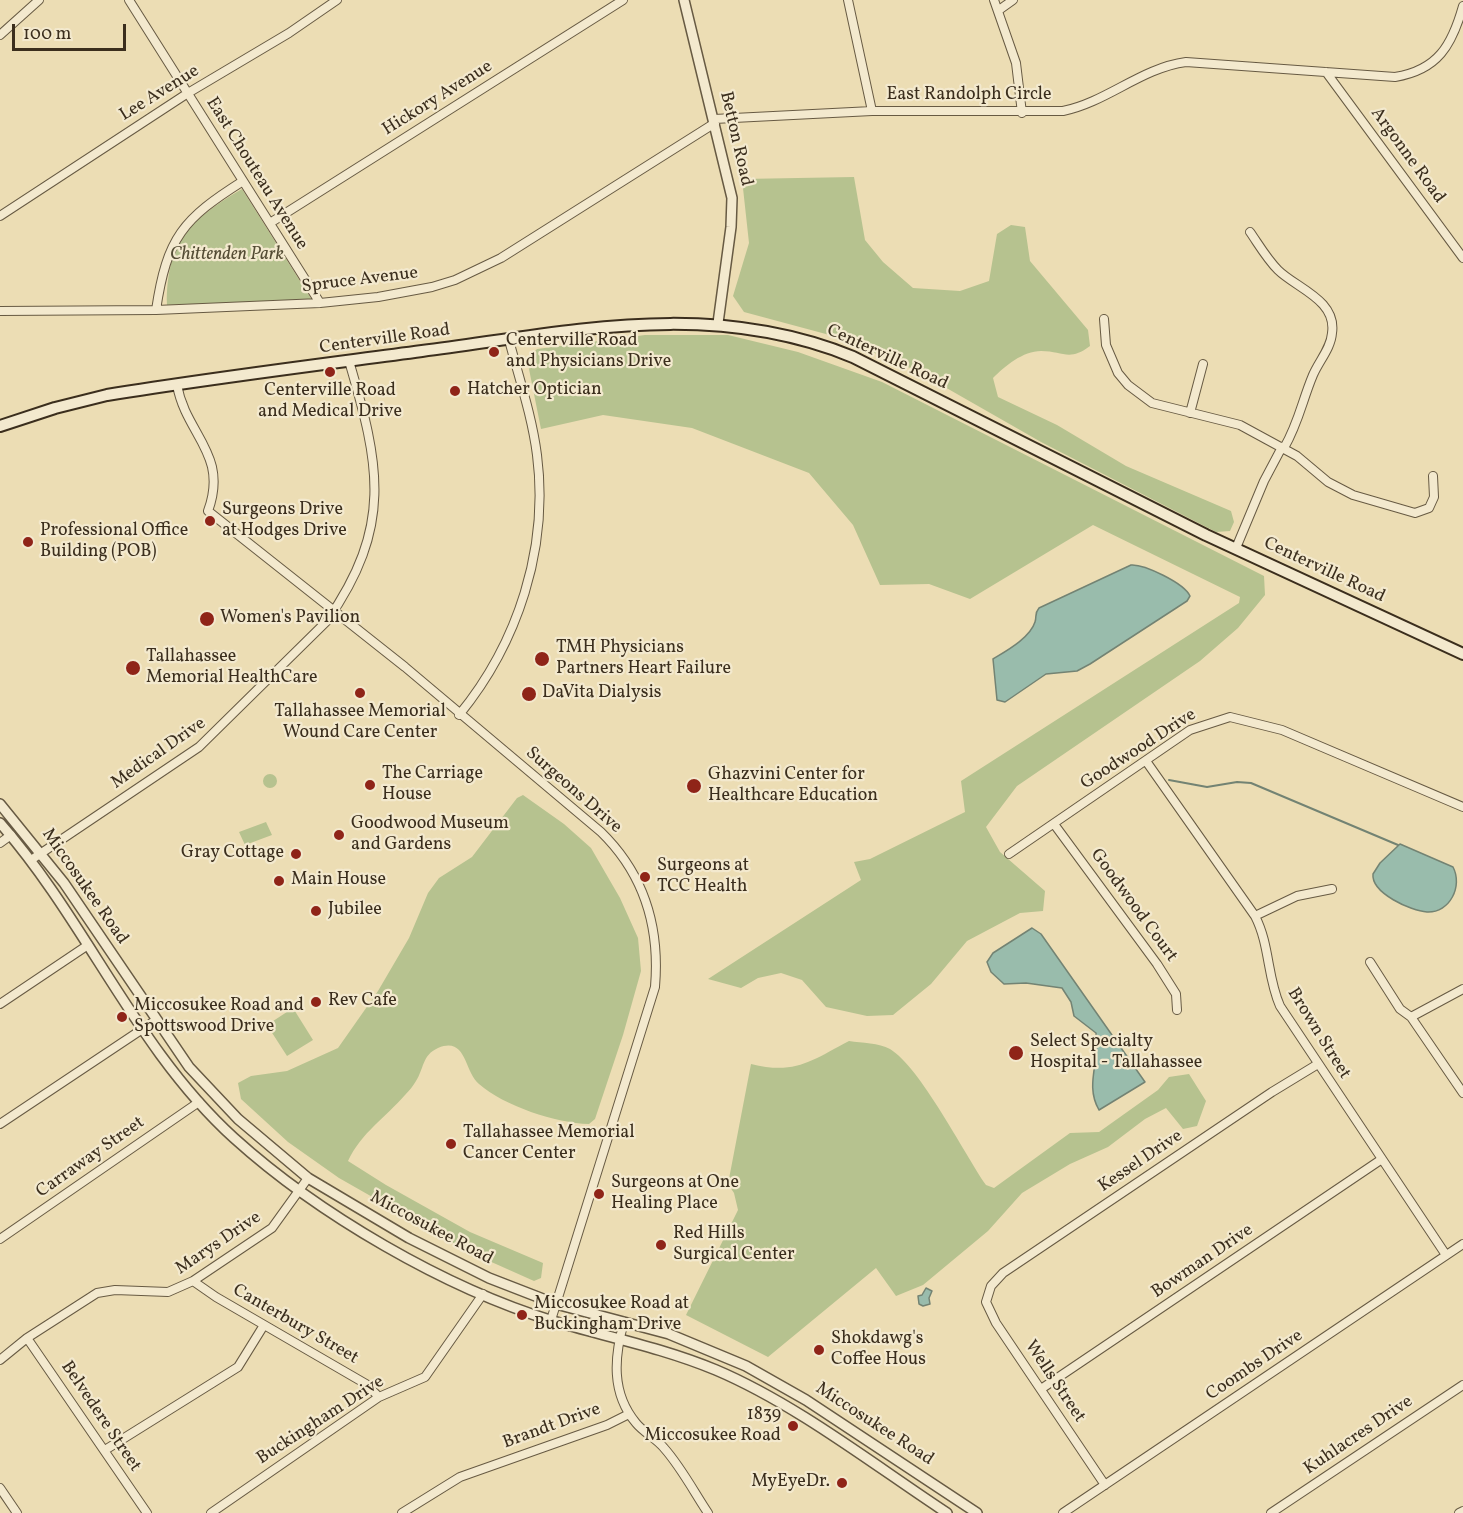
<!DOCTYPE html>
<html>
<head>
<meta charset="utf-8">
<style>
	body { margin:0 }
	#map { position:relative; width:1463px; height:1513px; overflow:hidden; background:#ecddb4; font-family:Vollkorn,serif }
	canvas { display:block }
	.scale { position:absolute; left:12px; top:24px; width:114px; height:27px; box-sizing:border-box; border:3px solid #3b2e1d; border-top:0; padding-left:8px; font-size:18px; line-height:21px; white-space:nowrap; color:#3b2e1d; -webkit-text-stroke:4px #f3e9ce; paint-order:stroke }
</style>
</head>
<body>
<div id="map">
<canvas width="1463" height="1513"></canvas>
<div class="scale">100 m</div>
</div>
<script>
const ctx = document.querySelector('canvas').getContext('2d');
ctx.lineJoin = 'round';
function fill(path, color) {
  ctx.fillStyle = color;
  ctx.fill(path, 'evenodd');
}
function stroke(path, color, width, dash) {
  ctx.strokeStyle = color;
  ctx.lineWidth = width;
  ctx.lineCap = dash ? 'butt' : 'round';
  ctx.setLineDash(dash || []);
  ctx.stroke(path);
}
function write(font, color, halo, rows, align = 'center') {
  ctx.font = font + ' Vollkorn,serif';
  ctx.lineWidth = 4.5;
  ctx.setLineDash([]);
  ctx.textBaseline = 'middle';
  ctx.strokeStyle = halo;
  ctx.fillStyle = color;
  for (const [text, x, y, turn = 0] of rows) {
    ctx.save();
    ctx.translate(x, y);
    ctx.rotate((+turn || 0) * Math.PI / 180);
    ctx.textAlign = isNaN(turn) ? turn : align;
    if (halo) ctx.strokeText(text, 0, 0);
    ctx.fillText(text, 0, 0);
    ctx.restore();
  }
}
fill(new Path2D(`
	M854,177l11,63 18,22 30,26 47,3 29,-10 8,-47 14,-9 14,2 5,34 58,69 2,16c-21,16 -27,5 -49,5 -18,0 -36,15 -48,27l5,19 59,28 69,41 105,45 3,11 -4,9 -14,1 -175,-90 -126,-72 -78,-33 -93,-25 -11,-16 16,-53 -7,-64z
	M242,189l70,111 -145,5c-1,-63 24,-86 75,-116z
	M645,335h83l70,17 84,30 382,194 1,19 -27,33 -38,33 -183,125 -31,41 14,25 45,39 -2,20 -23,2 -53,28 -36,43 -38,31 -26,1 -41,-9 -24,-27 -21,-7 -23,5 -17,10 -33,-9 153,-99 -7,-18 16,-3 95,-47 -4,-31 278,-178 1,-6 -147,-72 -123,74 -41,-15 -49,1 -27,-60 -44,-52 -117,-45 -89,-13 -62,14 -14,-70 10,-10z
	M263 781a7 7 0 1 1 14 0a7 7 0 1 1-14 0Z
	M523,795l41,29 27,24 29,50 18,40 3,33 -18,64 -28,84 -6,5c-33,-1 -85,-18 -110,-40 -15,-12 -12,-48 -41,-36 -16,7 -14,21 -22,33 -3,5 -7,10 -11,14 -19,22 -44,38 -57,66l38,24 84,47 73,31 -2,15 -7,3 -65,-29 -130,-74 -51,-36 -47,-43 -3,-16 13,-7 36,-5 51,-23 40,-57 31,-53 19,-45 11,-15 33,-21 45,-59z
	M266,822l6,13 -27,10 -6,-13z
	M293,1008l20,32 -26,16 -20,-31z
	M849,1041c13,2 30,2 41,8 30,18 74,104 96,136l8,3 76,-55 29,-1 59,-42 11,-13 20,-3 17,27 -9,25 -14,3 -17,-21 -21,11 -37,28 -38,17 -48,29 -34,38 -65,54 -27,11 -20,-28 -108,89 -82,-42 52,-105 -4,-17 -6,-9 23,-120c44,11 60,-3 98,-23z`), '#b6c28f');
const water = new Path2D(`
	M1131,565c13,-1 53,18 59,31l-3,5 -97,63 -13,7 -31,3 -41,28 -8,-2 -4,-41c13,-8 37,-21 42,-37 2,-6 -1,-8 4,-14z
	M1400,844l53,23c10,19 -3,46 -26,45 -16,-1 -56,-19 -54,-38l7,-11z
	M1032,928l9,6 104,148 -46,28c-15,-26 2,-50 -3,-77l-22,-17 -3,-14 -9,-14 -36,-5 -22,1 -13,-12 -4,-10 6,-9z
	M926,1288l6,3 -3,7 1,6 -7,2 -4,-2 -1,-8 4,-1z`);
fill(water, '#99bcac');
stroke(water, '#738373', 1.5);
stroke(new Path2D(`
	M1169,780l38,7 30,-5 14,1 147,62`), '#738373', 2);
const minor = new Path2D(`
	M129,0l191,303
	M848,0l24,111
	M994,0l22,63 6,50
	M999,10l14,-10
	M0,35l39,-35
	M1326,72l137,186
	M714,119l158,-8h191c44,-9 78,-43 123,-49l209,15c43,-7 57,-32 68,-71
	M0,216l188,-123 101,-60 48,-33
	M270,223l353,-223
	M1250,232c9,13 17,27 28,38 18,18 59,30 54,63 -1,15 -13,28 -19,42 -11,26 -14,47 -29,73
	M156,310c11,-73 27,-91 87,-129
	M0,311l156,-1 164,-7 58,-6 54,-10 23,-7 46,-22 214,-135
	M1104,319l2,26 12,28 10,12 24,18 88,22 57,31 31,26 25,13 62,18 14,-5 5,-11 -1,-21
	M177,385c9,50 52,69 31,126l197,156 196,165c43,42 59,96 54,155l-104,333
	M1190,413l13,-49
	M1236,548l28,-67 18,-34
	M459,715c59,-72 90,-167 78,-260 -5,-39 -18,-77 -28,-115
	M1146,761l109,155c15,29 12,61 25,90l166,249
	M1054,824l103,140 19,30 1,16
	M0,843l11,-8
	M1009,854l181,-124 40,-13 52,13 181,77
	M31,860l168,-113 128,-126c66,-95 53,-155 22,-260
	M1255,916l42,-20 35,-7
	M1370,962l30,47 11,8 52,76
	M0,1004l88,-59
	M1411,1017l52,-28
	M0,1124l156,-104
	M0,1239l199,-137
	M193,1281l23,16 150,87 13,13
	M624,1322c-10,35 -13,71 12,101 8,10 20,15 28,25 17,19 30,44 44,65
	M27,1338l120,175
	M0,1360l27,-22 70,-45 18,-3 53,2 25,-11 79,-53 36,-50
	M1041,1389l341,-230
	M105,1450l133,-83 26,-42
	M1105,1485l-109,-162 -10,-21 5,-16 12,-13 269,-181 46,-28
	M0,1488l17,25
	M211,1513l168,-116 46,-20 58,-83
	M402,1513l58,-36 147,-52 22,-11
	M1063,1513l400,-269
	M1271,1513l192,-128
	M1459,1513l4,-2`);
const tertiary = new Path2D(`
	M684,0l48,198 -1,29 -13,96
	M0,804l64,79 125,184 49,52 70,59 101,60 80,40 67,26 113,30 77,32 60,34 171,113
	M0,823c87,99 136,226 234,315 84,76 211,150 319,183 55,16 110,27 163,49 80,34 158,95 231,143`);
const secondary = new Path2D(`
	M0,426l55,-18 52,-13c104,-17 210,-30 315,-44 148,-19 287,-53 431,6l353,178 257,119`);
stroke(minor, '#675a43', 10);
stroke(tertiary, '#675a43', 12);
stroke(secondary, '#3b2e1d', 14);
stroke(minor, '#f3e9ce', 8);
stroke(tertiary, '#f3e9ce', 9);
stroke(secondary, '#f3e9ce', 10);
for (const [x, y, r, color] of [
	[494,352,6,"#8f2418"],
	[330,372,6,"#8f2418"],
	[455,391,6,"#8f2418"],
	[210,521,6,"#8f2418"],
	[28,542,6,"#8f2418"],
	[207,619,8,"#8f2418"],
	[542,659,8,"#8f2418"],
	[133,668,8,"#8f2418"],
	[360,693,6,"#8f2418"],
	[529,694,8,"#8f2418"],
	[370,785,6,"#8f2418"],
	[694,786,8,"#8f2418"],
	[339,835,6,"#8f2418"],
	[296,854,6,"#8f2418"],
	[645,877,6,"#8f2418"],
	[279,881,6,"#8f2418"],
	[316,911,6,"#8f2418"],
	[316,1002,6,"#8f2418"],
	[122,1017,6,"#8f2418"],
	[1016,1053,8,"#8f2418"],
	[451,1144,6,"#8f2418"],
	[599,1194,6,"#8f2418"],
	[661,1245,6,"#8f2418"],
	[522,1315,6,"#8f2418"],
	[819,1350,6,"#8f2418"],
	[793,1426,6,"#8f2418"],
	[842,1483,6,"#8f2418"]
]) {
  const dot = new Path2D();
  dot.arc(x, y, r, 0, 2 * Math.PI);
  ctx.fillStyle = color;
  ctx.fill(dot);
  stroke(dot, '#f3e9ce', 2);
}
write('18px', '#3b2e1d', '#f3e9ce', [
	["Lee Avenue",160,94,-32],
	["East Randolph Circle",969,96],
	["Hickory Avenue",438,99,-32],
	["Betton Road",735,139,77],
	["Argonne Road",1407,156,54],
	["East Chouteau Avenue",256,174,58],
	["Spruce Avenue",360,281,-7],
	["Centerville Road",385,340,-8],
	["Centerville Road",887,358,25],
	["Centerville Road",1324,571,25],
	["Goodwood Drive",1139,750,-33],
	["Medical Drive",159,754,-35],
	["Surgeons Drive",573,791,41],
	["Miccosukee Road",84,887,55],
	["Goodwood Court",1133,906,54],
	["Brown Street",1318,1034,58],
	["Carraway Street",91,1158,-35],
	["Kessel Drive",1141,1162,-34],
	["Miccosukee Road",431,1229,28],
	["Marys Drive",219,1244,-34],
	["Bowman Drive",1203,1262,-34],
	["Canterbury Street",295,1325,30],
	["Coombs Drive",1255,1366,-34],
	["Wells Street",1054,1382,56],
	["Belvedere Street",100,1417,56],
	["Buckingham Drive",321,1421,-33],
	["Miccosukee Road",874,1425,33],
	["Brandt Drive",552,1427,-20],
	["Kuhlacres Drive",1359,1436,-34]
]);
write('italic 18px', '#544c34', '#f3e9ce', [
	["Chittenden Park",227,256]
]);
write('18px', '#3b2e1d', '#f3e9ce', [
	["Centerville Road",506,342],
	["and Physicians Drive",506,363],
	["Hatcher Optician",467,391],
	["Centerville Road",330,392,"center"],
	["and Medical Drive",330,413,"center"],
	["Surgeons Drive",222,511],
	["at Hodges Drive",222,532],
	["Professional Office",40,532],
	["Building (POB)",40,553],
	["Women's Pavilion",220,619],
	["TMH Physicians",556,649],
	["Partners Heart Failure",556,670],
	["Tallahassee",146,658],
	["Memorial HealthCare",146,679],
	["DaVita Dialysis",542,694],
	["Tallahassee Memorial",360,713,"center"],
	["Wound Care Center",360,734,"center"],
	["The Carriage",382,775],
	["House",382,796],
	["Ghazvini Center for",708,776],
	["Healthcare Education",708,797],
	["Goodwood Museum",351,825],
	["and Gardens",351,846],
	["Gray Cottage",284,854,"right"],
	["Surgeons at",657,867],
	["TCC Health",657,888],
	["Main House",291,881],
	["Jubilee",328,911],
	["Rev Cafe",328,1002],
	["Miccosukee Road and",134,1007],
	["Spottswood Drive",134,1028],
	["Select Specialty",1030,1043],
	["Hospital - Tallahassee",1030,1064],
	["Tallahassee Memorial",463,1134],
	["Cancer Center",463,1155],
	["Surgeons at One",611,1184],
	["Healing Place",611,1205],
	["Red Hills",673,1235],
	["Surgical Center",673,1256],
	["Miccosukee Road at",534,1305],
	["Buckingham Drive",534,1326],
	["Shokdawg's",831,1340],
	["Coffee Hous",831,1361],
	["1839",781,1416,"right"],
	["Miccosukee Road",781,1437,"right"],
	["MyEyeDr.",830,1483,"right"]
], 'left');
</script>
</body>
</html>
